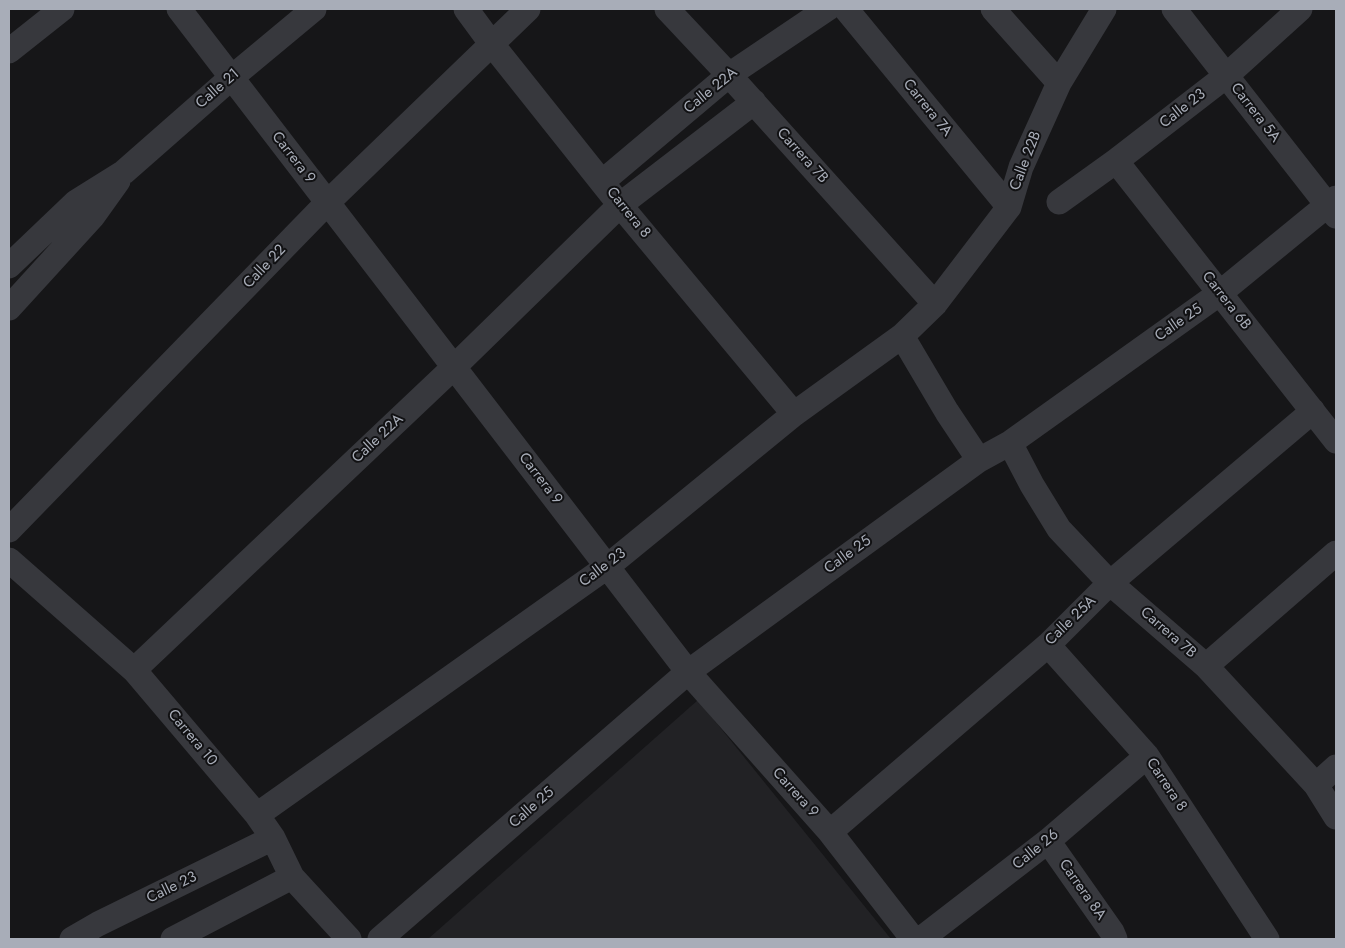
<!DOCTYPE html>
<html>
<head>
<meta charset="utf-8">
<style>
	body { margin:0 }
	#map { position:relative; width:1345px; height:948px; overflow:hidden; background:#161618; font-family:Jost,sans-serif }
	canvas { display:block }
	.frame { position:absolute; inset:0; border:10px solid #a8adb8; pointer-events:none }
</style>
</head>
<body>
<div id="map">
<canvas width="1345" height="948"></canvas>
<div class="frame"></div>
</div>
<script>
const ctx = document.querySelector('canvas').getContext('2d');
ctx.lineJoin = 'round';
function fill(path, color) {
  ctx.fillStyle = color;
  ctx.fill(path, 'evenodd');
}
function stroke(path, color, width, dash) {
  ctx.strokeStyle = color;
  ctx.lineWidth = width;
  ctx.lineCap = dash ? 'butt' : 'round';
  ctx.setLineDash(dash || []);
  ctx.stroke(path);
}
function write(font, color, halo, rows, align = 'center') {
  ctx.font = font + ' Jost,sans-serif';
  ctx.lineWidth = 4;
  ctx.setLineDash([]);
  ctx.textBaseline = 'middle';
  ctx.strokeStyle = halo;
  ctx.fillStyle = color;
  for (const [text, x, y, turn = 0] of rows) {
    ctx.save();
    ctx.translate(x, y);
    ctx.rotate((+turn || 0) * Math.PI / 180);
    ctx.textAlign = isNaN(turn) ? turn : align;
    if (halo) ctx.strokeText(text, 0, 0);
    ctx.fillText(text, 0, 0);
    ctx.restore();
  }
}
fill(new Path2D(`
	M698,700l193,239h-463z`), '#222225');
stroke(new Path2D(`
	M179,9l509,663 142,160 83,107
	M466,9l25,34 129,162 174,209
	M667,9l62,66 206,229
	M846,9l163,198
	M993,9l66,74
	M1174,9l162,207
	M9,51l53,-42
	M1116,161l220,280
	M602,182l127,-107 98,-66
	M1059,202l57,-41 110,-85 74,-67
	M9,266l67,-64 48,-30 107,-94 83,-69
	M9,308l84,-92 25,-35
	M902,336l45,76 32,48
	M1010,443l22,42 27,44 51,54 96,83 110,119 20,32
	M9,530l318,-327 201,-194
	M9,560l125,110 123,145 16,23 19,39 57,62
	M1048,645l99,111 120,183
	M1206,666l130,-113
	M134,670l320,-303 166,-162 134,-103
	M1316,785l20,-18
	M257,815l351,-249 186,-152 108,-78 33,-32 74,-97 12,-40 38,-84 45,-74
	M830,832l218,-187 62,-62 203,-172
	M1048,841l64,91 3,7
	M72,939l26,-15 175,-86
	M173,939l119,-62
	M380,939l308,-267 291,-212 31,-17 210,-150 116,-95
	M921,939l127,-98 99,-85`), '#37383d', 25);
write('15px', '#a8adb8', '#111113', [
	["Calle 21",218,89,-41],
	["Calle 22A",711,91,-39],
	["Carrera 7A",927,108,51],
	["Calle 23",1183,109,-38],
	["Carrera 5A",1255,113,52],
	["Carrera 7B",802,156,48],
	["Carrera 9",293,158,52],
	["Calle 22B",1026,161,-69],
	["Carrera 8",628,213,51],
	["Calle 22",265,267,-46],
	["Carrera 6B",1226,301,52],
	["Calle 25",1179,323,-35],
	["Calle 22A",378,439,-43],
	["Carrera 9",540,479,52],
	["Calle 25",848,555,-36],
	["Calle 23",603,568,-37],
	["Calle 25A",1071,621,-44],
	["Carrera 7B",1168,633,41],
	["Carrera 10",192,738,50],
	["Carrera 8",1166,785,56],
	["Carrera 9",795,793,48],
	["Calle 25",532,808,-41],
	["Calle 26",1036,850,-39],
	["Calle 23",172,888,-26],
	["Carrera 8A",1082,890,55]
]);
</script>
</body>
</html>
